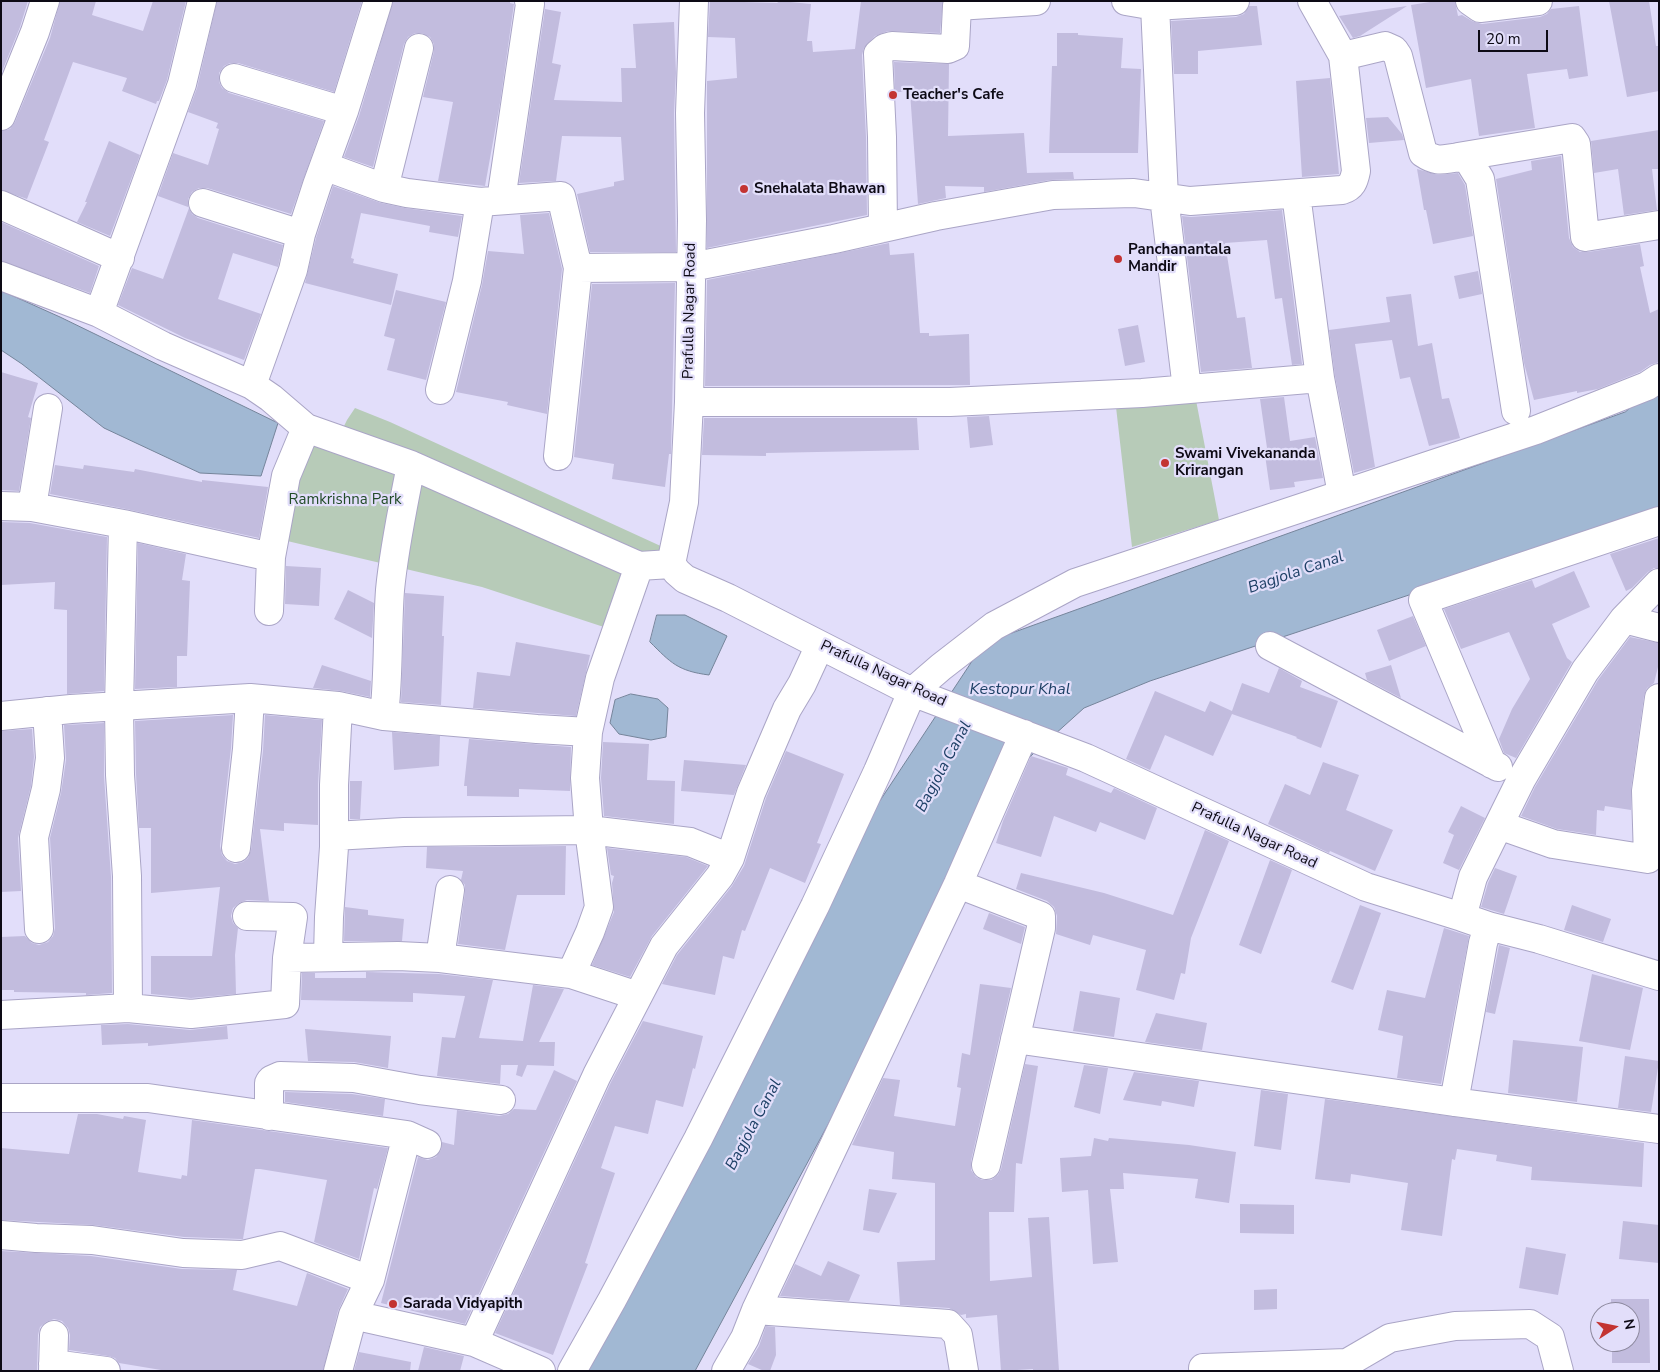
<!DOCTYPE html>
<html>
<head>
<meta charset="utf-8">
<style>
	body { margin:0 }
	#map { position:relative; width:1660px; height:1372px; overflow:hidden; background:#e2defa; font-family:"Nunito Sans",sans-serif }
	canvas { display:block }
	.frame { position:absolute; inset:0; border:2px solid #0d0a15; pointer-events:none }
	.north { position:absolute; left:1590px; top:1302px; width:50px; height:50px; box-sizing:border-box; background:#e2defa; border:1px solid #8d899e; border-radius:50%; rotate:79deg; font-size:14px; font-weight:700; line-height:20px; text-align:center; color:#0d0a15 }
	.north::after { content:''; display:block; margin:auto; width:18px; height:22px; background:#c33432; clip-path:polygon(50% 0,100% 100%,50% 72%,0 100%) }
	.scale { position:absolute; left:1478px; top:30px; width:70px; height:22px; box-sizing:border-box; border:2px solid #0d0a15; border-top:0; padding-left:6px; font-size:15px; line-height:18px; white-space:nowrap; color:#0d0a15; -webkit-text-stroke:4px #e2defa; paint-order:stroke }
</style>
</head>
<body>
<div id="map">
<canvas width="1660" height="1372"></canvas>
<div class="frame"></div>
<div class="north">N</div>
<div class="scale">20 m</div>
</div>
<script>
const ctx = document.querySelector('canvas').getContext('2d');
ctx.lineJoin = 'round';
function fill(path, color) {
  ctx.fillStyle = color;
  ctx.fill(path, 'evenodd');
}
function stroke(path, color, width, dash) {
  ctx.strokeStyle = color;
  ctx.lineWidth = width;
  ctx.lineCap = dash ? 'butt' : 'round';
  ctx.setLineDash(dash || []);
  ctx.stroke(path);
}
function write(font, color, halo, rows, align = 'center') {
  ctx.font = font + ' "Nunito Sans",sans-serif';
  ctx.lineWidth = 4.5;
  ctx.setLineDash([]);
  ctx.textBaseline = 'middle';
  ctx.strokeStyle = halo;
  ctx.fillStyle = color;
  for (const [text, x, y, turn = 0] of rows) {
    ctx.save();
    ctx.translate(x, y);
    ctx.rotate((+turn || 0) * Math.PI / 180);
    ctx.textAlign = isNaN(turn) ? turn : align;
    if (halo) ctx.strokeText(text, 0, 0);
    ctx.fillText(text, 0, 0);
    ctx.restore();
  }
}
fill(new Path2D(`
	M1195,395l24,125 -87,27 -16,-140z
	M355,408l35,14 275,126 -13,12 -24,10 -12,61 -134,-44 -199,-47 23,-112 34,6 7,-14z`), '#b7cbb8');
const water = new Path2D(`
	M2,291l58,26 218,106 -17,53 -61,-3 -96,-45 -82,-64 -21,-14z
	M1659,384v128l-509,169 -66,27 -61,55 -328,608h-126l285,-531 130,-197 641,-231z
	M657,615h28l42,21 -18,39c-31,-4 -38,-12 -59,-33z
	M631,694l27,5 10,9 -2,29 -15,3 -32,-6 -9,-11 5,-23z`);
fill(water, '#a1b8d3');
stroke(water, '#75849a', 1);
fill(new Path2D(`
	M1,1h27l-8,26 -19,47z
	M60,1h36l-4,14 51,16 10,-30h33l-19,79 -8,21h-2l-1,3 -34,-13 5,-13 -54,-16 -29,78 5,2 -22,57 -26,-9v-59l9,-2 5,-7 35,-84z
	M217,1h145l-28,91 -96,-29h-8l-6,3 -5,7v9l3,6 7,5 95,28 -33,93 -84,-26h-8l-7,4 -4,7v8l-30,-11 15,-43 35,12 11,-36 -3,-1 2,-5 -30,-11 9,-24z
	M393,1h117v2l4,1 -14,99 -15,83 -47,-5 15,-79 -30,-5 11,-46v-7l-4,-7 -8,-4h-7l-7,4 -4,7 -31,123 -29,-10 15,-41z
	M710,1l67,2 3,-2 31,3 -4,37h5l1,11 42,-3 6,-48h82l-3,32 -52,-2 -13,5 -11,12 -2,7 4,82 1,78 -160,33v-167l30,-3 -2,-40 -27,-1z
	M1436,1h19l3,15 4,-1 10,6 10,3 58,-7 7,-3 4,-5 28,-3 9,70 -19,3 -2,-10 -40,5 8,54 -56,8 -8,-57 -45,9 -15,-83z
	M1609,1h40l7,45h3v45l-32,6z
	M1249,6h8l5,39 -64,6v23h-24l-3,-53 65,-4 8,-3z
	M1407,6l-47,30 -7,2 -14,-22z
	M545,9l16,3 -9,51 9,2 -7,35 68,2 -1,-34h15l-3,-44 41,-2 2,51 -2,40 2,139h-86l-13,-58 37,-8v-4l10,-2 -3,-43 -59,-1 -6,45 -37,2z
	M1057,33h21v2l45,3 -2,30 20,1 -3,84h-89l3,-87h5z
	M894,62l55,2 -1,72 76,-3 3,40 46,-1 1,7 -24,1 -66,12v-5l-39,-1 1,12 -28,6 -8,-112h-15z
	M1330,78l9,96 -37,3 -6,-96z
	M1388,117l14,17 2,6 -35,3 -3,-25z
	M1659,130v39h-7l5,41 -33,5 -6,-46 -24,4 -3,-32z
	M109,141l31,14 -30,81 -33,-14 10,-20h-2z
	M1561,156l8,82 4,9 7,5h8l52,-8 4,22 -4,1 10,46 9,-4v53l-9,3 -10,7 -42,17 -21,4v-2l-43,9 -10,-37 -28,-184 36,-9 -1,-9z
	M1417,169l21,6 20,-2 7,12 8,51 -40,8 -7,-34h-2z
	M333,186l48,17 24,5 57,8 -4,21 -29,-5 1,-6 -69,-13 -10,45 3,1 -1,4 45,11 -7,31 -86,-22 11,-45z
	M189,208l3,6 6,4 85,27 -5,22 -45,-14 -15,46 43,15 -17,46 -59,-22 -67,-33 14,-37 31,11z
	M1282,210l20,154 -10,1 -10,-67 -7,1 -8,-59 -42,3 12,75 8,-1 7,51 -51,4 -19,-156 9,1z
	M549,213l13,56 -15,145 -40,-9 1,-3 -52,-10 26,-107 6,-34 36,3 -4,-39z
	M1,222l98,44 -9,27 -89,-32z
	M889,243l1,12 24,-2 6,80h9v3l40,-2 1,51 -265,1 2,-106z
	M1478,271l4,23 -23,5 -5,-23z
	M675,283l-4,171h-2l-4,33 -53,-8 2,-15 -40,-7 18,-173z
	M396,290l50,12 -20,78 -39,-10 8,-31 -11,-3z
	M1411,294l7,52 14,-3 10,56 7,-1 11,40 -31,8 -19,-69 -10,2 -8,-39 -37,4 20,123 -21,6 -19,-97 -6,-46 61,-8 -4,-25z
	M1138,325l7,37 -20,4 -7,-37z
	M1,372l37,11 -10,34 3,1 -12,73 -18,-1z
	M1284,397l6,44 25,-4 8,41 -29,4 1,5 -25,3 -6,-42h3l-7,-49z
	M989,416l4,29 -23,3 -3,-31z
	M704,418h213l2,32 -153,3v3l-64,-1z
	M55,465l28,4 1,-4 50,7 1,-3 67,13v-2l66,7 -9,51 -133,-29 -76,-15z
	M1,522l29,1 77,14 -3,154 -37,3v-84l-13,-1 1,-27 -54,3z
	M1659,538v30h-5l-6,4 -16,16 -6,3 -16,-37z
	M138,543l48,11 -4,26 8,1 -3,75h-10v31l-42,2z
	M286,566l35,2 -2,38 -34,-2z
	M1574,571l16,36 -38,17 15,34 5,4 -56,96 -12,-5 -5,-14 13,-30 18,-30 -21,-47 -48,17 -17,-40 88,-29 3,8z
	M348,590l26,13 -2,35 -38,-19z
	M405,593l39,3 -2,40h2l-3,69 -40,-3z
	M1413,616l13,30 -37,15 -12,-31z
	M1630,637l29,6v20l-5,20 -7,5 -3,8 -13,93v21l-26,-4 -1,5 -7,-1 -1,25 -39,-6 -36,-13 14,-29 63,-107z
	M516,642l74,13 -14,61 -103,-8 4,-36 33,4z
	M322,665l49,16 -1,16 -29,-6 -28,-3z
	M1391,665l10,33 -34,-18 -2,-7z
	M1279,668l23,13 -2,6 38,14 -17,47 -25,-10 1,-1 -65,-23 -19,42 -48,-21 -15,35 -24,-11 29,-68 50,21 5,-11 22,10 10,-28 27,10z
	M233,715l-2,33 -11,98 2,9 5,6 8,3 8,-2 5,-4 3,-8 12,-99 2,-36 57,5 -4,64v41l-34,-2v8l-24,-2 9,72 -22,-1 -8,3 -6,5 -2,8 2,7 5,5 -3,27 1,39 -45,4 -40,-4v-38h61l8,-69 -69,6v-65h-12l-3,-54 -1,-53z
	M104,723v53l7,101 1,116 -26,2v-2l-72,-1v-2h-13v-53l24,-1 7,7 7,2 9,-3 5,-6 2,-8 -5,-90 11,-45 5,-33 -2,-35z
	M32,729l2,28 -3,29 -13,52 3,53 -20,1v-161z
	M392,732l48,4 -1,30 -45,4z
	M469,739l102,8 -1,44 -51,-2v8l-52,-1v-10h-3z
	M603,742l46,2 -2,36 28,1 -1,43 -70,-8 -3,-38z
	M786,751l58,23 -27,69 4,1 -16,39 -35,-15 -25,63 -3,-1 -8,29 -11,-3 -8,39 -53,-11 15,-29 55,-69 12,-20 22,-68z
	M1031,756l37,12 -2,7 45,18 3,-5 43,20 -12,32 -45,-18 -4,10 -42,-16 -13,41 -45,-14 7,-22z
	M684,760l62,5 -12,30 -53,-4z
	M1323,762l36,13 -13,35 47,20 -18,41 -45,-20 -1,2 -61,-29 17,-40 25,11z
	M350,781h12l-2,38h-10z
	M1461,806l24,12 -26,52 -16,-7 11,-28 -6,-3z
	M1205,830l24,11 -38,97 -6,36 -4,-1 -7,27 -38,-10 10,-40 -53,-15 -3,10 -34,-11 1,-18 -3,-9 -7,-6 -31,-12 5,-16 83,20 69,22z
	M566,846l-1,49h-48l-12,55 -47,-6 7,-52v-7l-4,-5 2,-9 -37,-3 1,-21z
	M607,848l79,9 22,9 -56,70 -22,41 -38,-12 22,-53 -2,-29 2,-7 -3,-1z
	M1270,860l22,10 -31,84 -22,-9z
	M1495,868l22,8 -13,38 -23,-7 7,-24z
	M1360,905l21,8 -28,77 -22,-8z
	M1572,905l39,14 -8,23 -39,-12z
	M345,907l23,3v5l36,4 -2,22h-58z
	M989,913l36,14 -4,17 -38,-15z
	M1444,928l25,8 -28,148 -44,-6 6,-42 -25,-6 9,-40 38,8z
	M1499,945l11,3 -15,66 -9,-2z
	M366,972l73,2 54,6 -14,58 44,3 10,-56 31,4 -25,53h16l-1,24 -27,-1 -5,12 -6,-2 2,-10h-17l-1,19 -63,-8 5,-39 13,1 10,-42 -52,-3v9l-112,-2 1,-27h13v5h51z
	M1592,974l51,14 -13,62 -51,-9z
	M980,984l31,4 -40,173v9l5,7 6,3h9l7,-5 3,-6 24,-105 13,2 -16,98 -6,-1 -2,49h-25l1,69 42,-4 -4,-59 21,-1 10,154h-26v-2l-32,2 -4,-56 -31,3v-4l-5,1 -12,-7 -49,-3 -3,-43 38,-2v-77l-43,-4 2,-27 -42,-7 31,-67 17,2 -6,36 61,10 6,-38 -4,-1 5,-34 8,2z
	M1080,991l40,7 -6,39 -41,-6z
	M1156,1013l51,10 -5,27 -57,-8z
	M643,1021l60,15 -8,33 -2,-1 -10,39 -27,-7 -8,34 -33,-8 -14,42 14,5 -30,90 3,1 -35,91 -58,-22 116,-251z
	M128,1024l62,6 37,-4 1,13 -80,7v-3l-46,2 -1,-20z
	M305,1029l86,7 -3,32 -34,-6 -46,-1z
	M1513,1040l70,7 -6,55 -69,-9z
	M1625,1056l34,5 -8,51 -33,-4z
	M1084,1065l24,3 -8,46 -26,-7z
	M554,1070l23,11 -112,243 -84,-21 37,-146 10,3 8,-3 5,-7 1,-8 12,3 3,-35 42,6 9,-2 6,-5 22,1z
	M1134,1072l65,9 -5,26 -32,-6 -1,5 -38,-6z
	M1261,1090l27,4 -7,56 -27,-4z
	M285,1092l67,2 33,5 -2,17 -98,-14z
	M1325,1099l319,44 -2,44 -111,-7 1,-13 -36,-6 1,-6 -40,-6 -2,11 -3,-1 -10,77 -41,-6 7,-47 -57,-9 -1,9 -35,-4z
	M78,1114h19l26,5 1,-3 22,4 -8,52 43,7 1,-4 5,1 5,-56 196,28 -11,41 -3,-1 -15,71 -45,-17 13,-62 -67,-11h-5l-12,70h-3l-56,-2 -90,-12 -93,-5v-72l68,6z
	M1094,1138l14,3 1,-3 80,7 47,7 -7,51 -34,-5 3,-19 -75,-6 1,16h-14l8,73 -25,2 -5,-74 -26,2 -2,-34 31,-2z
	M869,1189l28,4 -18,40 -16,-3z
	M1240,1204l54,1v29l-54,-1z
	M1623,1221l36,4v38l-40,-4z
	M1526,1247l40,7 -8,41 -39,-7z
	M1,1251l90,5 91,13 55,1 -4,20 64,16 10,-33 41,16 -10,22 -15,60h-156l-48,-8 -4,-5 -7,-2 -39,-6 1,-15 -2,-7 -6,-7 -8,-2 -8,3 -6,5 -2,8 -1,36h-36z
	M828,1261l32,14 -11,26 -69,-5 15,-32 26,12z
	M1277,1289v20l-23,1v-20z
	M1611,1299h38l1,64h-38v-21h18v-30h-19z
	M766,1326l9,1 1,28 -6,16h-6l-16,-7 11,-18z
	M424,1347l40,9 -4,15h-42z
	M359,1352l52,10 -1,9h-56z`), '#c2bcde');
const minor = new Path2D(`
	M694,1l-4,112 2,107 -3,182 -5,100 -13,62 6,8 8,7 43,19 184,94 174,66 280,129 96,30 26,9 51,13 120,37
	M1126,1l29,5 80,-5
	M1470,1l10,7 58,-7
	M1155,6l9,191 23,192
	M1343,56l42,-10 9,4 4,6 25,97c19,13 24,2 44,5l13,21 36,232
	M234,78l110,33
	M1,116l34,-84 10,-31
	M1458,157l114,-19 4,6 9,93 74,-12
	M324,166l60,22 23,5 73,9 81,-6 17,72 -20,188
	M384,188l35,-140
	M1296,194l24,184 22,116
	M501,200l29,-196 -1,-3
	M203,203l98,31
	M1,205l119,53
	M883,228l-1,-91 -4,-83 7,-6 7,-2 56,3 7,-3 2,-40 79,-5
	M578,268l113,-1 143,-28 102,-23 117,-21 81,-2 56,8 152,-11c10,-3 12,-9 14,-19l-13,-115 -31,-55
	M1,276l98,37 64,33 89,39 19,13 35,30 105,37 228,101 32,-2
	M99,313l83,-229 20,-83
	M252,385l41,-115 8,-36 16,-49 27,-74 34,-110
	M440,390l27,-109 13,-79
	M689,402h261l192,-9 178,-15
	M1,506l31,1 91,17 148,33
	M32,507l16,-99
	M123,524l-4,183 1,68 7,101 1,132
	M269,611l2,-54 15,-81 20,-48
	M1624,619l35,9
	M1270,646l228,121
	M1,716l70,-7 179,-11 88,8 46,10 153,13 51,3
	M384,716c5,-42 3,-84 6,-126 4,-42 13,-83 21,-125
	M1492,764l-69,-164 236,-79
	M1499,825l54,19 95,15 -2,-68 13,-93
	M334,836l70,-4 185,-2 101,12 40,16
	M236,848l11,-99 3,-51
	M958,884l83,32v12l-55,237
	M247,916l46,1 -6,41
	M1462,917l11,-40 48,-97 64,-109 39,-52 35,-36
	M39,929l-5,-92 12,-48 4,-31 -3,-47
	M328,956l1,-39 5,-70v-62l4,-79
	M440,958l10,-68
	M571,974l19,-42 9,-25 -10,-77 -4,-52 3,-46 12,-54 39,-112
	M1,1015l127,-7 63,6 94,-10 2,-46 111,-2 42,2 131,16 67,22
	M1015,1039l439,63 205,27
	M1,1098h147l259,37 20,9
	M1454,1102l29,-159 5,-17
	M269,1116v-33l2,-3 9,-4 74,2 66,12 81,10
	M1,1235l35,3 56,2 91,13 59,2 38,-9 90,34
	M756,1310l192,14 10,11 6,36
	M353,1315l121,27 67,29
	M474,1342l123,-267 67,-129 56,-70 10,-18 21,-65 36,-84 15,-25 18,-39
	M53,1364l53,7
	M1203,1368l144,-5
	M53,1371l1,-36
	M338,1371l15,-56 17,-35 37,-145
	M572,1371l40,-71 86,-161 117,-233 63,-135 34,-79 29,-25 53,-41 81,-43 461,-153 111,-44 12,-8
	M726,1371l19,-33 11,-28 202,-426 66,-150
	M1345,1371l2,-8 43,-25 65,-12 75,-2 20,13 9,34`);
stroke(minor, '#aaa5c6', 30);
stroke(minor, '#fff', 28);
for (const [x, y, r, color] of [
	[893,95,5,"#c33432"],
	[744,189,5,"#c33432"],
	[1118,259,5,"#c33432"],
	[1165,463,5,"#c33432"],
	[393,1304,5,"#c33432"]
]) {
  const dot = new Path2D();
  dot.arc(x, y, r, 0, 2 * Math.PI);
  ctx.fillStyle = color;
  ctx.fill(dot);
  stroke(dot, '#e2defa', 2);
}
write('bold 15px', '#0d0a15', '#e2defa', [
	["Teacher's Cafe",903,95],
	["Snehalata Bhawan",754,189],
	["Panchanantala",1128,250],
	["Mandir",1128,267],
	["Swami Vivekananda",1175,454],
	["Krirangan",1175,471],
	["Sarada Vidyapith",403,1304]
], 'left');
write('15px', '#0d0a15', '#e2defa', [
	["Prafulla Nagar Road",690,311,-89],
	["Prafulla Nagar Road",883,674,25],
	["Prafulla Nagar Road",1254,836,25]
]);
write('15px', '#224c28', '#e2defa', [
	["Ramkrishna Park",345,500]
]);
write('italic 16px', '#1e4066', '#e2defa', [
	["Bagjola Canal",1296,573,-19],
	["Kestopur Khal",1020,690],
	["Bagjola Canal",944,767,-62],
	["Bagjola Canal",754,1125,-62]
]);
</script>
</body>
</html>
